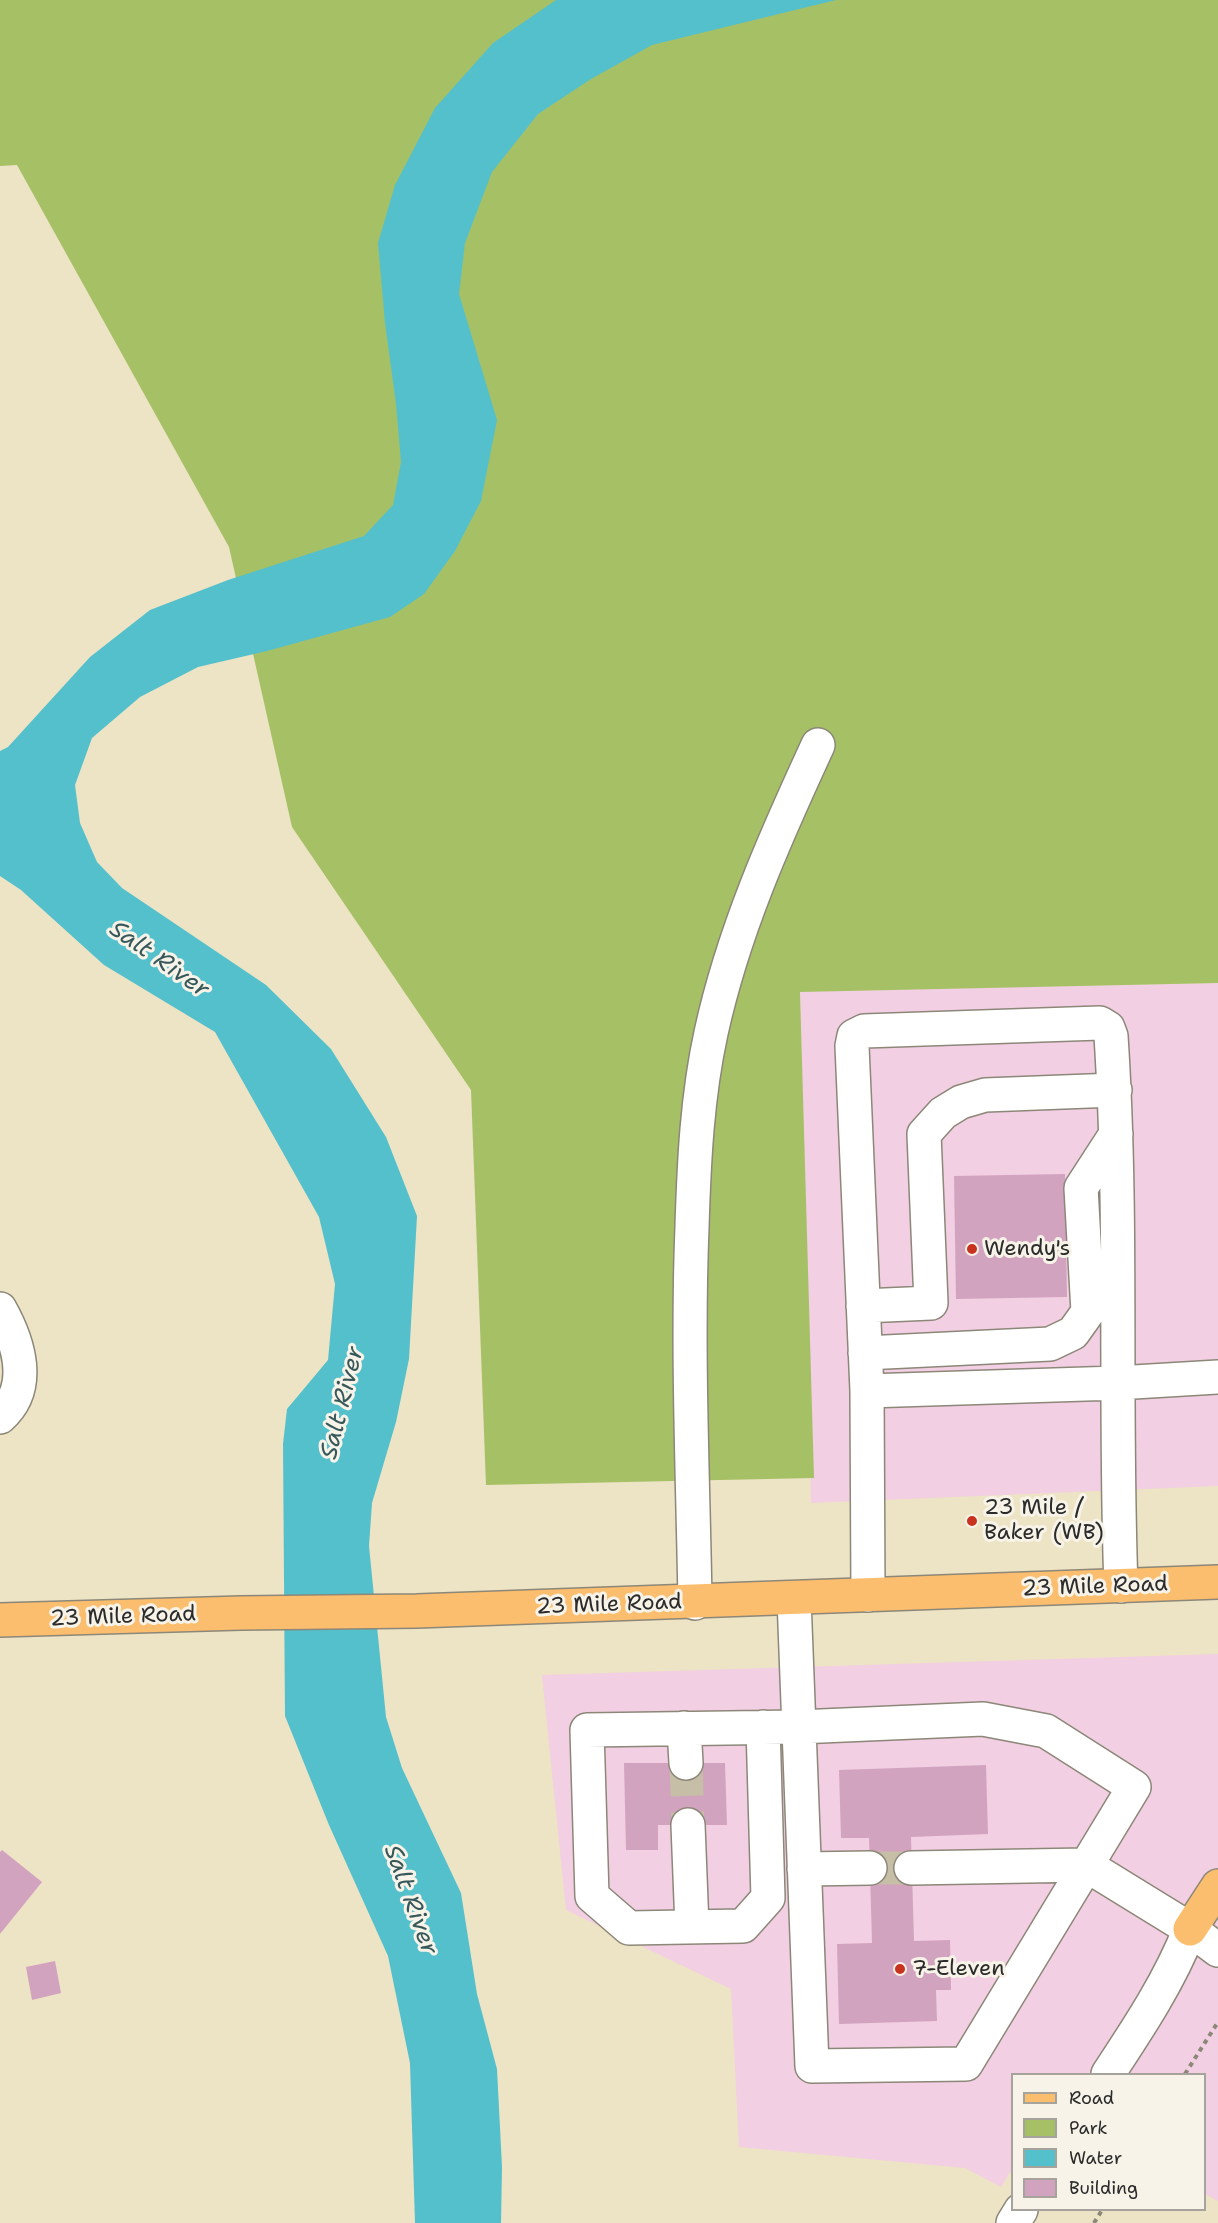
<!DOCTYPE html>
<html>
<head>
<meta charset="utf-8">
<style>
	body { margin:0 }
	#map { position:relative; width:1218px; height:2223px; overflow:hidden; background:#ede3c5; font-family:"Shantell Sans",sans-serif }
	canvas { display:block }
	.legend { position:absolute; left:1011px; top:2073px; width:195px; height:138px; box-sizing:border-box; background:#f7f3e8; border:2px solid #a5a39c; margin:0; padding:8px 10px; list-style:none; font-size:18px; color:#2b2b2b }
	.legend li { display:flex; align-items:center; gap:12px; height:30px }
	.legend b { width:30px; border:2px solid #a5a39c }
</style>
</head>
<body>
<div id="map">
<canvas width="1218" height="2223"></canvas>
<ul class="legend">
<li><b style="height:8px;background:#fbbe6e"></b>Road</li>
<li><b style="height:16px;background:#a6c066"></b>Park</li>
<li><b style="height:16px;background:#53c0cc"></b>Water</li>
<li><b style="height:16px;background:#d2a3bf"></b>Building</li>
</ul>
</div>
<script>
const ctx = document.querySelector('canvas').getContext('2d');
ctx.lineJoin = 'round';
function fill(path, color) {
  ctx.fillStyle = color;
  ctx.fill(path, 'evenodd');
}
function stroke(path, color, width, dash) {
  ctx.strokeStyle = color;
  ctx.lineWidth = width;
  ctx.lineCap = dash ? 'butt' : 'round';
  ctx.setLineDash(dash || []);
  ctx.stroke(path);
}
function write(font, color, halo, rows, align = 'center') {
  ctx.font = font + ' "Shantell Sans",sans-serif';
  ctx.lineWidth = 6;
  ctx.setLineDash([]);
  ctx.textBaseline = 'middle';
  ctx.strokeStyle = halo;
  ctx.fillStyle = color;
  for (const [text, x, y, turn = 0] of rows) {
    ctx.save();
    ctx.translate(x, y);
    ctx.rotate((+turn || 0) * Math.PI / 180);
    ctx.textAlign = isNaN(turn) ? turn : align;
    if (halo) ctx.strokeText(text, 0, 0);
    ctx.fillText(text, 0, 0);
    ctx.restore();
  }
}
fill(new Path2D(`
	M1218,983v503l-407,17 -11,-512z
	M1218,1654v547l-13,-7 -1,-120h-192v95l-11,18 -36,-19 -226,-21 -8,-158 -165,-79 -24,-235z`), '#f2cfe2');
fill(new Path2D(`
	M0,0h1218v983l-418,9 14,486 -328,7 -15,-395 -179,-263 -63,-280 -212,-382 -17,1z`), '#a6c066');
fill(new Path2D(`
	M556,0h280l-184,45 -61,34 -53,35 -46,58 -27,71 -6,51 38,126 -16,81 -26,50 -31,43 -34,23 -123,34 -69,16 -58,30 -48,41 -17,47 5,38 17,39 25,26 144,97 65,64 55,88 31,79 -8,143 -13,63 -24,81 -3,43 17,171 16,51 59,125 16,101 20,75 5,98 -1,56h-86l-5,-160 -22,-107 -59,-131 -44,-109 -2,-272 4,-35 41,-49 7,-76 -16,-67 -104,-185 -111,-67 -83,-75 -21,-14v-125l8,-4 82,-90 60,-47 78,-30 136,-44 29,-31 8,-43 -5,-58 -11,-81 -7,-80 17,-58 40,-77 58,-65z`), '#53c0cc');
fill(new Path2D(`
	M1065,1174l2,123 -111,2 -2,-123z
	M624,1763h101l2,62h-69v25h-32z
	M986,1765l2,69 -77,3 3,104 36,-1 1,50h-15l1,31 -98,3 -2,-80 35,-1 -3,-105h-28l-2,-68z
	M2,1850l40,32 -42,52v-82z
	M55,1961l6,32 -29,7 -6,-33z`), '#d2a3bf');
stroke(new Path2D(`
	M686,1763l2,62
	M870,1868h41`), '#c6bea6', 33, [33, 16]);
const minor = new Path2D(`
	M863,1306l68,-3 -7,-169 19,-21 18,-11 24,-7 130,-5
	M0,1309c19,34 33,79 0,108
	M865,1353l185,-9 23,-11 15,-21 -7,-124 35,-54
	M867,1391l250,-8 101,-6
	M868,1595l-1,-204 -15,-345 2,-10 10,-5 236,-8 8,5 3,8c12,183 3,367 10,550
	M695,1603c-2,-125 -8,-251 -3,-376 2,-65 5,-130 19,-194 22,-101 64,-195 107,-288
	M763,1727l5,171 -25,28 -114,2 -37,-32 -5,-166 211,-3 185,-8 63,12 88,56 -168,277 -154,2 -18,-467
	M684,1728l2,35
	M688,1825l4,102
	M911,1868l175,-3 104,64 28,21
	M804,1869l66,-1
	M1108,2074c31,-47 61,-92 82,-145
	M1013,2223l8,-13`);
const major = new Path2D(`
	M0,1620l241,-7 176,-2 801,-29
	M1190,1929l28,-43`);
stroke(minor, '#8c8778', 36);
stroke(major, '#8c8778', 36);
stroke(new Path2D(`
	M1185,2074l33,-52
	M1094,2223l8,-13`), '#8c8778', 4, [4.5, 4.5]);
stroke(minor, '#fff', 33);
stroke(major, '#fbbe6e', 33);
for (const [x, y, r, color] of [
	[972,1249,6,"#c8321e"],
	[972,1521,6,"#c8321e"],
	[900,1969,6,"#c8321e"]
]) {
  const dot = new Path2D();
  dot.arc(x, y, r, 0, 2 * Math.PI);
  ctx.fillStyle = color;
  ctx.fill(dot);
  stroke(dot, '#f7f3e8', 2);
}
write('22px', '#2b2b2b', '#f7f3e8', [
	["Wendy's",984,1249],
	["23 Mile /",984,1508],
	["Baker (WB)",984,1533],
	["7-Eleven",912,1969]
], 'left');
write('22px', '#2b2b2b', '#f7f3e8', [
	["23 Mile Road",1095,1587,-2],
	["23 Mile Road",609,1605,-2],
	["23 Mile Road",123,1617,-2]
]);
write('italic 24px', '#37585b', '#f7f3e8', [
	["Salt River",159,960,35],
	["Salt River",343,1403,-76],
	["Salt River",410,1900,70]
]);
</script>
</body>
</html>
